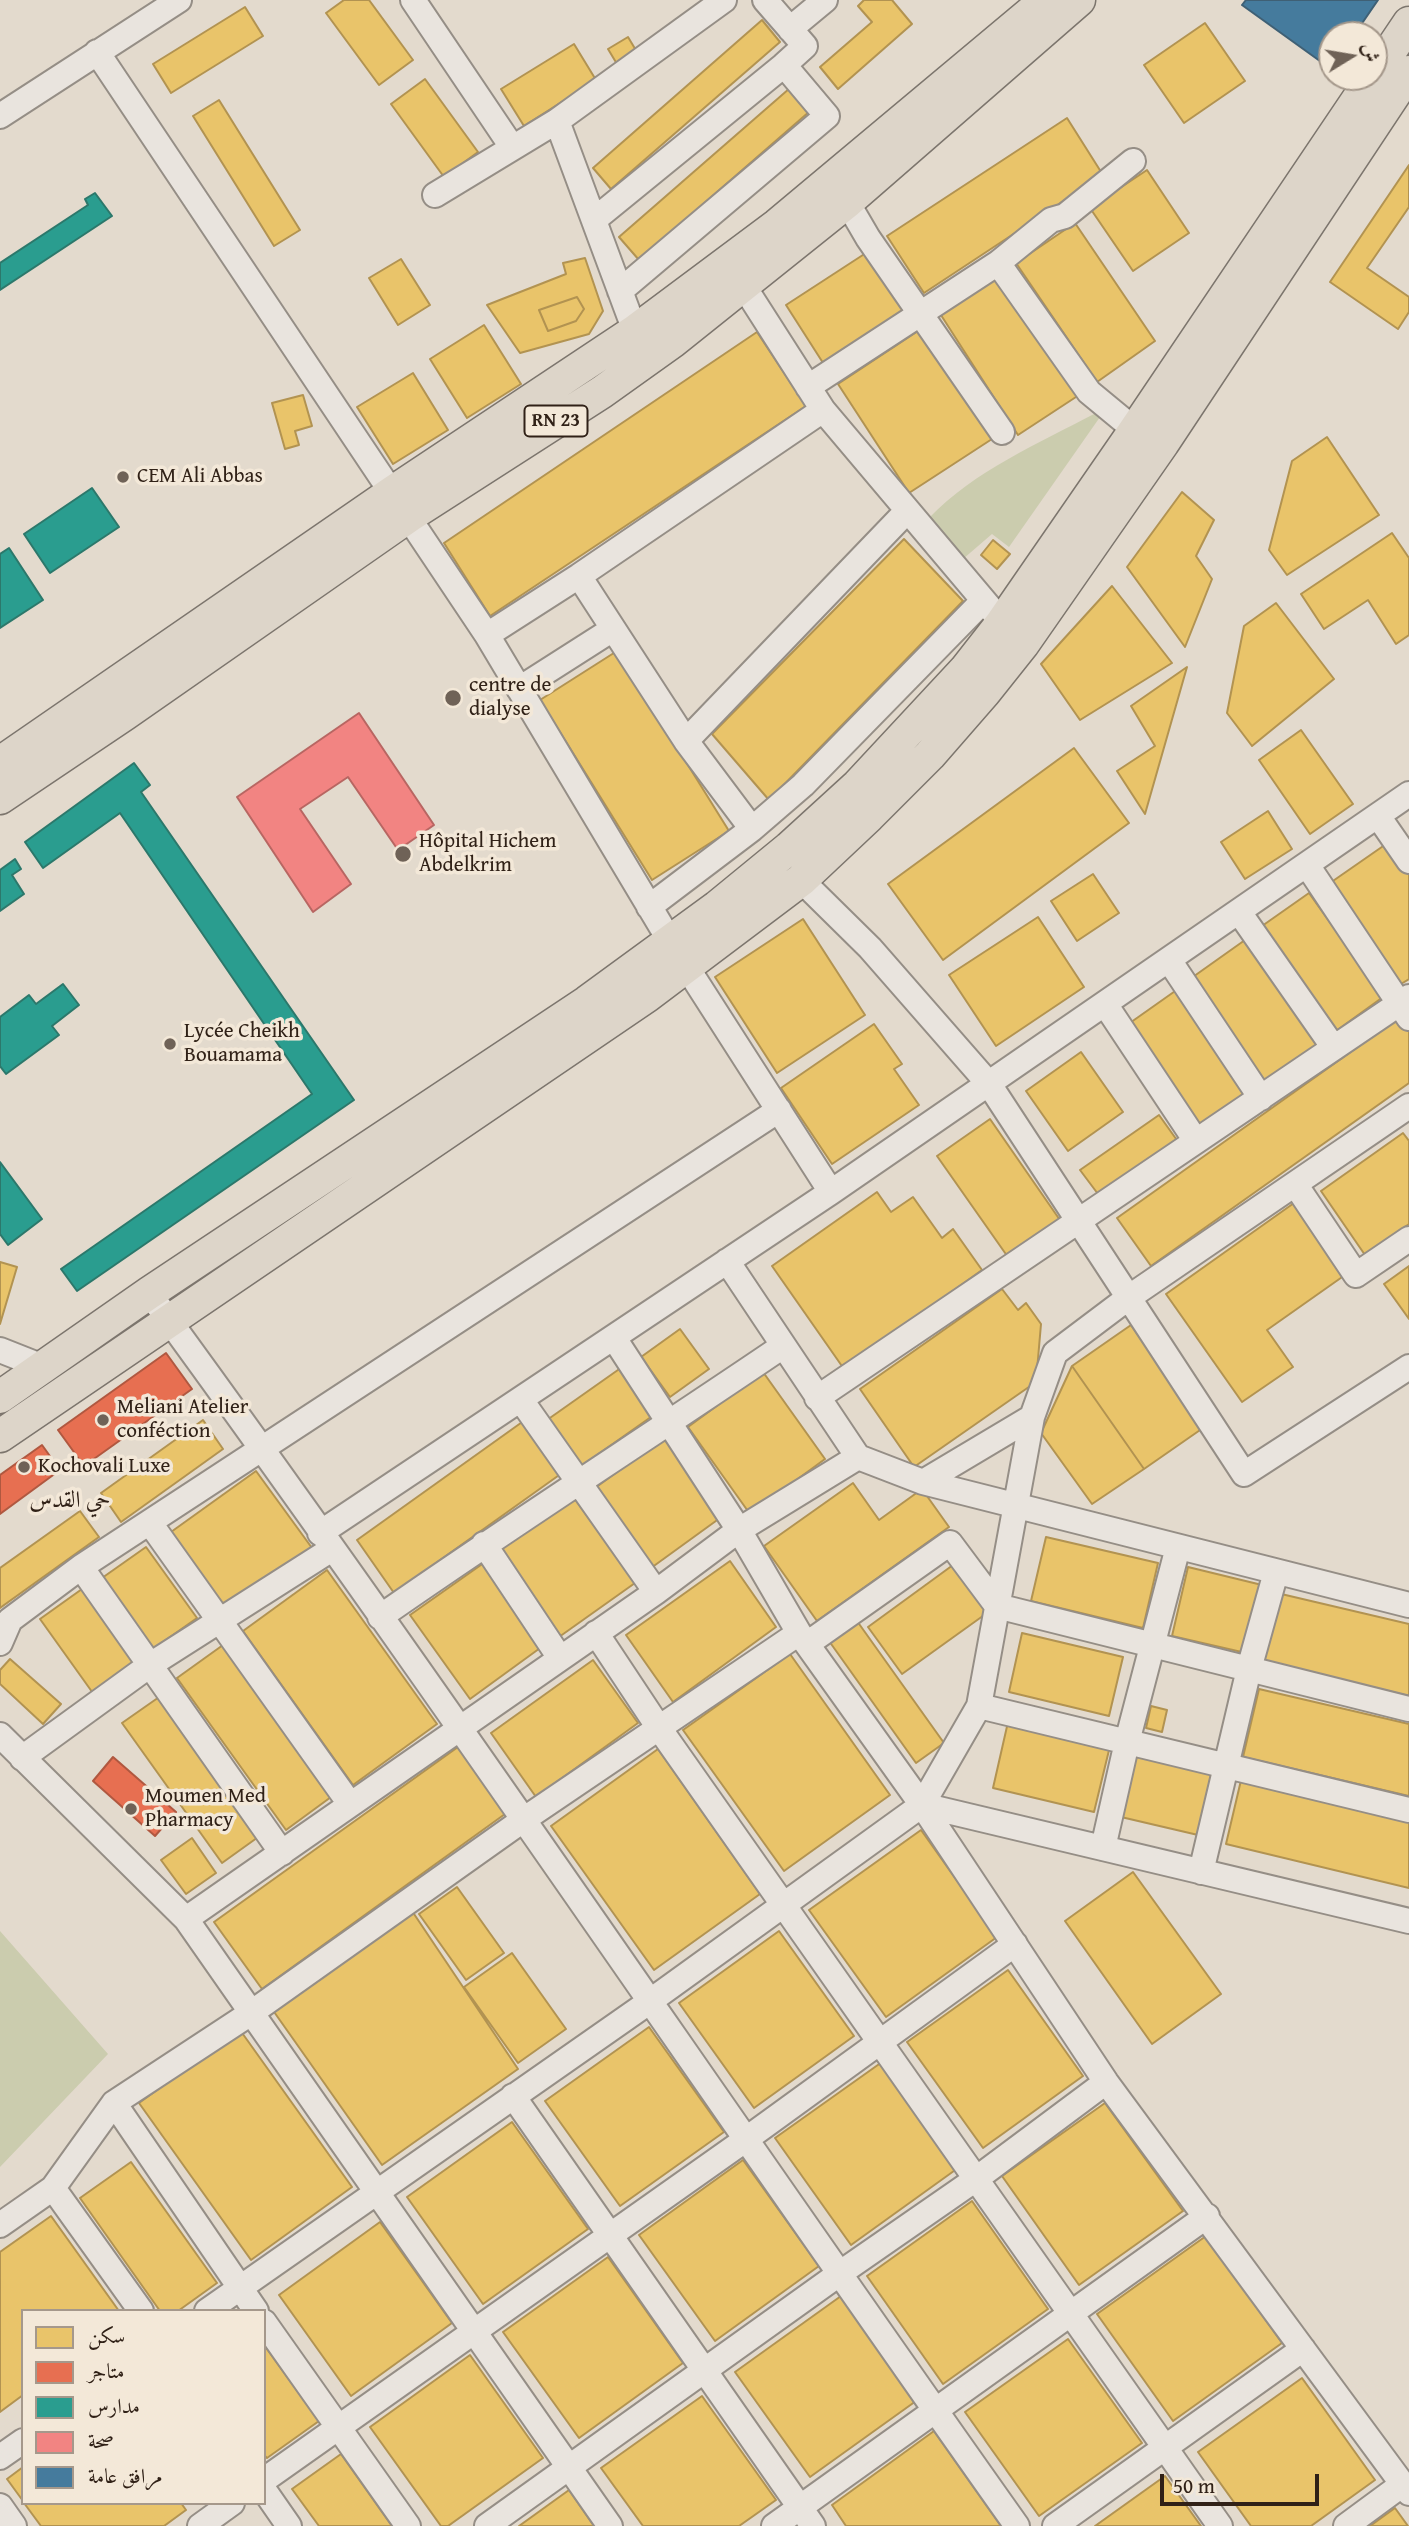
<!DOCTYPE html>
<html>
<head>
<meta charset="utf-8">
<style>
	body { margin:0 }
	#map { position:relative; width:1409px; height:2526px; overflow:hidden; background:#e3dacd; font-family:"Gentium Book Plus",Amiri,serif }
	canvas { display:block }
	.legend { position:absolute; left:21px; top:2309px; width:245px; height:196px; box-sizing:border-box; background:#f3e8d8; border:2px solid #a5988b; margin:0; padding:9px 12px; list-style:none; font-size:21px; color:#302117 }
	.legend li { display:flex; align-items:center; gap:14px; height:35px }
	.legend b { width:35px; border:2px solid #a5988b }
	.north { position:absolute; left:1318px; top:21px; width:70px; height:70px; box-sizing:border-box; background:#f3e8d8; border:2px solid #a5988b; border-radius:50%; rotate:79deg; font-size:19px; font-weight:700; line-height:28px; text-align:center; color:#302117 }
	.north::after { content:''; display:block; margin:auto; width:24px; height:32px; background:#6f6257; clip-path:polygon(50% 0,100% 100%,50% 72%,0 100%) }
	.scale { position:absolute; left:1160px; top:2474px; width:159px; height:32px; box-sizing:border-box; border:4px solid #302117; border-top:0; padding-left:9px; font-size:21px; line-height:24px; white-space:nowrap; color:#302117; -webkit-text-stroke:5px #f3e8d8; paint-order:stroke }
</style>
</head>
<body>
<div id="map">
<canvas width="1409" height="2526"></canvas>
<ul class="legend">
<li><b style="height:19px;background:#e9c46a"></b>سكن</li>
<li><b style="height:19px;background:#e76f51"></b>متاجر</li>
<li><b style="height:19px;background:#2a9d8f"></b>مدارس</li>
<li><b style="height:19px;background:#f28482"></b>صحة</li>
<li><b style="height:19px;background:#457b9d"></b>مرافق عامة</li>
</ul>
<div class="north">ش</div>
<div class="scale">50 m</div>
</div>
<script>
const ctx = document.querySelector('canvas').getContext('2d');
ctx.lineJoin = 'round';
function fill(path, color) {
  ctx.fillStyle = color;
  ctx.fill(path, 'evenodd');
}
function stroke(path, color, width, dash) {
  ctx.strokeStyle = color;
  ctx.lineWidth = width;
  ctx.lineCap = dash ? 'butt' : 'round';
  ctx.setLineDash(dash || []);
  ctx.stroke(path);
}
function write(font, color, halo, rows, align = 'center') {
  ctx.font = font + ' "Gentium Book Plus",Amiri,serif';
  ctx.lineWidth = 7;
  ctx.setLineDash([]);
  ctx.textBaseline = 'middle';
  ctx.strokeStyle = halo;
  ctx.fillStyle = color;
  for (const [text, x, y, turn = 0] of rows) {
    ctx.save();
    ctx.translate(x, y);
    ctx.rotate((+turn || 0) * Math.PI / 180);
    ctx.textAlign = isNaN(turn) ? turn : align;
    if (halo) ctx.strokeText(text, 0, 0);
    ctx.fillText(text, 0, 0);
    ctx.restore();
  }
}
fill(new Path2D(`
	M1096,413l4,4 -91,130 -17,-13 -29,25 -34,-41c45,-47 110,-75 167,-105z
	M0,1931l108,123 -108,113z`), '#cbccae');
const homes = new Path2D(`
	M344,0h25l44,60 -34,25 -53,-72z
	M864,0h28l20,24 -74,65 -18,-22 52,-45 -14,-16z
	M245,7l18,29 -92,57 -18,-29z
	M762,20l18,22 -169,147 -18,-21z
	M1205,23l40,58 -61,42 -40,-58z
	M628,37l9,15 -20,12 -9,-15z
	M574,44l22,36 -72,46 -23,-37z
	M425,79l53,73 -34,25 -53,-73z
	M790,88l20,23 -171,149 -20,-23z
	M219,100l81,130 -26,16 -81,-130z
	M1067,118l36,57 -179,118 -37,-57z
	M1409,165v42l-42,61 42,29v15l-11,17 -68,-47z
	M1147,170l42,63 -56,38 -43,-63z
	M1075,223l80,118 -58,41 -81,-119z
	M869,251l39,61 -83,54 -39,-61z
	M585,258l18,53 -14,23 -69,19 -33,-48 79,-31 -3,-11zM577,297l7,12 -8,12 -28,10 -9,-21z
	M401,259l29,46 -32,20 -29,-47z
	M999,272l80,123 -61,40 -79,-123z
	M577,297l7,12 -8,12 -28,10 -9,-21z
	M484,325l37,59 -54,34 -37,-59z
	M921,329l71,110 -83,54 -71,-109z
	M757,332l49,74 -316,210 -46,-73z
	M413,373l35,57 -55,34 -36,-57z
	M303,395l9,31 -17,5 4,14 -14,4 -13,-46z
	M1327,437l52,78 -92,60 -18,-25 23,-89z
	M1182,492l32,28 -18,36 16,23 -27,68 -58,-80z
	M1392,533l17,25v77l-13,9 -28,-44 -44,29 -23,-35z
	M904,539l59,62 -194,199 -57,-66z
	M993,540l17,14 -13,15 -16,-14z
	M1112,586l60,77 -92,57 -39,-56z
	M1276,603l58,76 -82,67 -25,-33 17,-87z
	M617,651l112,180 -77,49 -112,-180z
	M1187,667l-42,147 -28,-43 38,-25 -24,-40z
	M1301,730l52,74 -43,30 -51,-74z
	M1074,748l55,75 -186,137 -55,-76z
	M1268,811l24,38 -47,30 -24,-37z
	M1389,842l20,28v109l-8,5 -71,-101z
	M1093,874l26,39 -42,28 -26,-40z
	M1309,893l74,104 -47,34 -74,-105z
	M1038,917l46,70 -88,59 -47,-71z
	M803,919l62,96 -88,58 -62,-96z
	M1245,940l73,104 -55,39 -73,-104z
	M1178,989l71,101 -51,37 -71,-102z
	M1400,1017l9,13v53l-258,183 -34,-48z
	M874,1024l28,40 -8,5 25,36 -87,59 -51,-76z
	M1081,1052l42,60 -55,39 -42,-60z
	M1159,1115l20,28 -78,55 -21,-28z
	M990,1119l72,104 -52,37 -73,-104z
	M1403,1133l6,8v83l-44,31 -44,-64z
	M877,1192l14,20 22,-15 29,41 11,-9 29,41 -138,99 -72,-103z
	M1294,1203l51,72 -78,55 26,37 -51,35 -76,-108z
	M0,1262l17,5 -17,57z
	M1409,1266v53l-25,-35z
	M1002,1289l16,21 8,-7 15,21 -5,58 -122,85 -54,-78z
	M1131,1325l72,103 -59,41 -72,-103z
	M680,1329l29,40 -39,28 -29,-40z
	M625,1365l33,47 -78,55 -33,-47z
	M1072,1366l72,103 -52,35 -51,-71z
	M763,1372l62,87 -75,55 -62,-87z
	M203,1420l20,29 -102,73 -20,-29z
	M525,1420l37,53 -168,120 -37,-53z
	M664,1438l56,80 -69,50 -56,-80z
	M256,1471l56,77 -86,62 -55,-78z
	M853,1483l26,37 43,-31 27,38 -132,94 -53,-75z
	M572,1495l63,88 -76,54 -62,-88z
	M80,1511l19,26 -99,71v-40z
	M1046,1537l112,26 -15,65 -112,-27z
	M146,1547l51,71 -44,31 -51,-71z
	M488,1560l59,83 -77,56 -60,-84z
	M730,1561l46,66 -103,75 -47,-67z
	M953,1565l34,48 -85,61 -34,-47z
	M1188,1567l74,18 -16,68 -74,-17z
	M327,1570l110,154 -84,61 -110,-154z
	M82,1589l55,77 -42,30 -55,-77z
	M1277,1593l132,31v72l-147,-35z
	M857,1621l87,122 -28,20 -87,-122z
	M1022,1633l101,24 -14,59 -100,-24z
	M223,1645l108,152 -45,33 -109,-152z
	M790,1654l100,141 -106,76 -101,-141z
	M10,1659l51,45 -18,20 -43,-40v-14z
	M593,1660l45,63 -102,74 -45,-64z
	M1259,1689l150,35v72l-166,-39z
	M162,1695l99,140 -39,28 -100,-140z
	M1151,1706l16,4 -5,22 -16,-4z
	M1008,1722l102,24 -16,66 -101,-24z
	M458,1747l47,67 -243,175 -48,-67z
	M658,1749l102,145 -106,76 -103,-144z
	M1136,1752l76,19 -14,64 -77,-18z
	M1242,1776l167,40v72l-183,-44z
	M921,1830l76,107 -111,80 -77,-107z
	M192,1838l24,35 -30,21 -25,-34z
	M1133,1872l88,122 -69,50 -87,-123z
	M457,1887l47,66 -38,27 -47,-66z
	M410,1908l108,161 -136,96 -110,-156z
	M779,1931l75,105 -100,72 -75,-105z
	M512,1953l54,76 -48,34 -54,-76z
	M1008,1970l75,106 -100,72 -76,-106z
	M649,2027l75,105 -104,74 -75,-105z
	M240,2030l112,157 -101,73 -112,-157z
	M882,2062l76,106 -107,77 -76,-107z
	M1105,2103l78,108 -104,74 -77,-109z
	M512,2122l76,107 -105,75 -76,-107z
	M743,2160l76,106 -104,75 -76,-106z
	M131,2162l86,121 -39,28h-18l-80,-113z
	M972,2201l76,108 -105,75 -76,-108z
	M51,2216l68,95h-96v84l-23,17v-160z
	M380,2222l72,101 -101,73 -72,-101z
	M1206,2236l76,107 -109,78 -76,-107z
	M608,2257l75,106 -104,75 -76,-106z
	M841,2296l75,105 -106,76 -75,-105z
	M1068,2339l74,104 -103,73 -74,-104z
	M264,2345l55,76 -52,37 -3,-3z
	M470,2355l73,103 -95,68h-7l-71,-99z
	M1302,2378l73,102 -64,46h-60l-53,-74z
	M702,2396l74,104 -37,26h-96l-42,-58z
	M934,2431l67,95h-155l-14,-21z
	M341,2454l51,72h-73l-27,-37z
	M23,2467v34l-16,-22z
	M1165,2476l36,50h-106z
	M569,2490l25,36h-75z
	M24,2503h157l5,7 -22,16h-123z
	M1395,2508l13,18h-38z`);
fill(homes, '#e9c46a');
stroke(homes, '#b29351', 2);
const shops = new Path2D(`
	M166,1353l26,36 -108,77 -26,-36z
	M42,1445l18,25 -60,44v-39z
	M113,1757l63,55 -21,24 -62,-55z`);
fill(shops, '#e76f51');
stroke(shops, '#b05840', 2);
const schools = new Path2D(`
	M95,193l17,23 -112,74v-27l88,-58 -3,-6z
	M92,488l27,39 -69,46 -26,-39z
	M9,548l34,52 -43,28v-74z
	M134,763l16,22 -9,7 213,308 -277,191 -16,-22 251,-175 -192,-281 -77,55 -18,-26z
	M15,859l6,10 -9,6 12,19 -24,17v-41z
	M63,984l16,21 -27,21 7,9 -53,39 -6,-8v-49l29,-22 7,9z
	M0,1162l42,57 -34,26 -8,-11z`);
fill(schools, '#2a9d8f');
stroke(schools, '#2c786b', 2);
const health = new Path2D(`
	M359,713l75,112 -36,25 -50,-73 -48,32 51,75 -38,28 -76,-115z`);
fill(health, '#f28482');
stroke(health, '#b86662', 2);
const public = new Path2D(`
	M1246,0h132l-24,35h-22l-1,34 -89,-64z`);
fill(public, '#457b9d');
stroke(public, '#3f6075', 2);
const minor = new Path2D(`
	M413,0l99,147
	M790,29l35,-29
	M97,52l390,583 183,306 161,251
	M0,116l179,-116
	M557,121l78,210
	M435,195l122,-74 167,-121
	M847,202l21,36 134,194
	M594,220l190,-155
	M998,263l91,129 46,38
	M743,285l80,125 189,224
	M620,291l207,-175 -43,-51 21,-19 -40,-46
	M808,387l190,-124 53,-43 14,-4 68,-55
	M579,576l107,165 66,88
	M487,635l92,-59 244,-166
	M519,689l94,-60
	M686,741l221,-230
	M1378,816l31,45
	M1307,865l102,153
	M801,880l69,68 119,136 255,390 165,-107
	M649,907l103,-78 51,-44 180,-184
	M1239,912l95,136
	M1169,960l92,138
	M1105,1004l91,137
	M1295,1184l61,91 53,-36
	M727,1261l131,196 65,25 486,123
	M149,1293c297,406 577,823 868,1233
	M614,1338l125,192 60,103 123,172 184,277 303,411
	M0,1350l43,17
	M817,1398l592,-401
	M521,1400l135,192
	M923,1482l109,-65
	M150,1523l200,281
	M320,1533l511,-341 578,-398
	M484,1544l76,114
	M81,1567l201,286
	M380,1617c133,-93 269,-180 403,-271
	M596,1633l63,95 561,798
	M0,1643l10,-23 71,-53 698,-457
	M807,1644l143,-101 47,63 412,103
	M979,1706l430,104
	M0,1735l186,184 424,607
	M22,1758l128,-93 182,-116
	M922,1805l487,116
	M1103,1848l24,-106 51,-195
	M1201,1872l48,-203 27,-97
	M186,1919l470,-327 83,-62 119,-73
	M513,2096l300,430
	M114,2103l142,208
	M53,2188l88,123
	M0,2225l53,-37 61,-85 137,-90 272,-193 276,-187
	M207,2311l442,-309 273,-197 57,-99 53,-289 23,-64 73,-55 281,-192
	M264,2322l144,204
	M0,2457l23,-16
	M264,2480l481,-340 270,-196
	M264,2490l25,36
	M0,2506l14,20
	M200,2526l32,-23
	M487,2526l352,-252 137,-95 130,-97
	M774,2526l433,-310
	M1055,2526l248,-177
	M1346,2526l57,-42`);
const major = new Path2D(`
	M1374,75l35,-52
	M0,763l393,-271 242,-161 142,-106 269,-225
	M0,798l125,-84 284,-198 193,-124 70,-50 175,-140 232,-202
	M0,1397l149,-104 438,-291 130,-95 72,-59 69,-63 107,-115 36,-46 134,-194 238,-353
	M0,1436l647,-440 154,-116 68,-64 61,-61 54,-62 39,-49 140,-201 246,-371`);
stroke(minor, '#958e86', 28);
stroke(major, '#7c756d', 35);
stroke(minor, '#e9e4de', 24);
stroke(major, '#ddd5c9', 32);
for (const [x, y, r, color] of [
	[123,477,7,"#6f6257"],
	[453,698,9,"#6f6257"],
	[403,854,9,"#6f6257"],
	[170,1044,7,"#6f6257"],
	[103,1420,7,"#6f6257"],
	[24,1467,7,"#6f6257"],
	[131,1809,7,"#6f6257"]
]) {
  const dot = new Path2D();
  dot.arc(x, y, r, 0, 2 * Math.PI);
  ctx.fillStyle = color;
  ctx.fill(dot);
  stroke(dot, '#f3e8d8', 2.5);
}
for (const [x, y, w] of [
	[556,421,63]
]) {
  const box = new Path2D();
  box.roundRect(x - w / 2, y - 15.5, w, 31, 5);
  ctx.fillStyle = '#f3e8d8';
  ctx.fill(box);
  stroke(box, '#302117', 2);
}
write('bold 19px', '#302117', null, [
	["RN 23",556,421]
]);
write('21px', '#302117', '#f3e8d8', [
	["CEM Ali Abbas",137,477],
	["centre de",469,686],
	["dialyse",469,710],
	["Hôpital Hichem",419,842],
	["Abdelkrim",419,866],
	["Lycée Cheikh",184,1032],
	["Bouamama",184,1056],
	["Meliani Atelier",117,1408],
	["conféction",117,1432],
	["Kochovali Luxe",38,1467],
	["Moumen Med",145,1797],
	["Pharmacy",145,1821]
], 'left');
write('23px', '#302117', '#f3e8d8', [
	["حي القدس",70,1501]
]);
</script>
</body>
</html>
